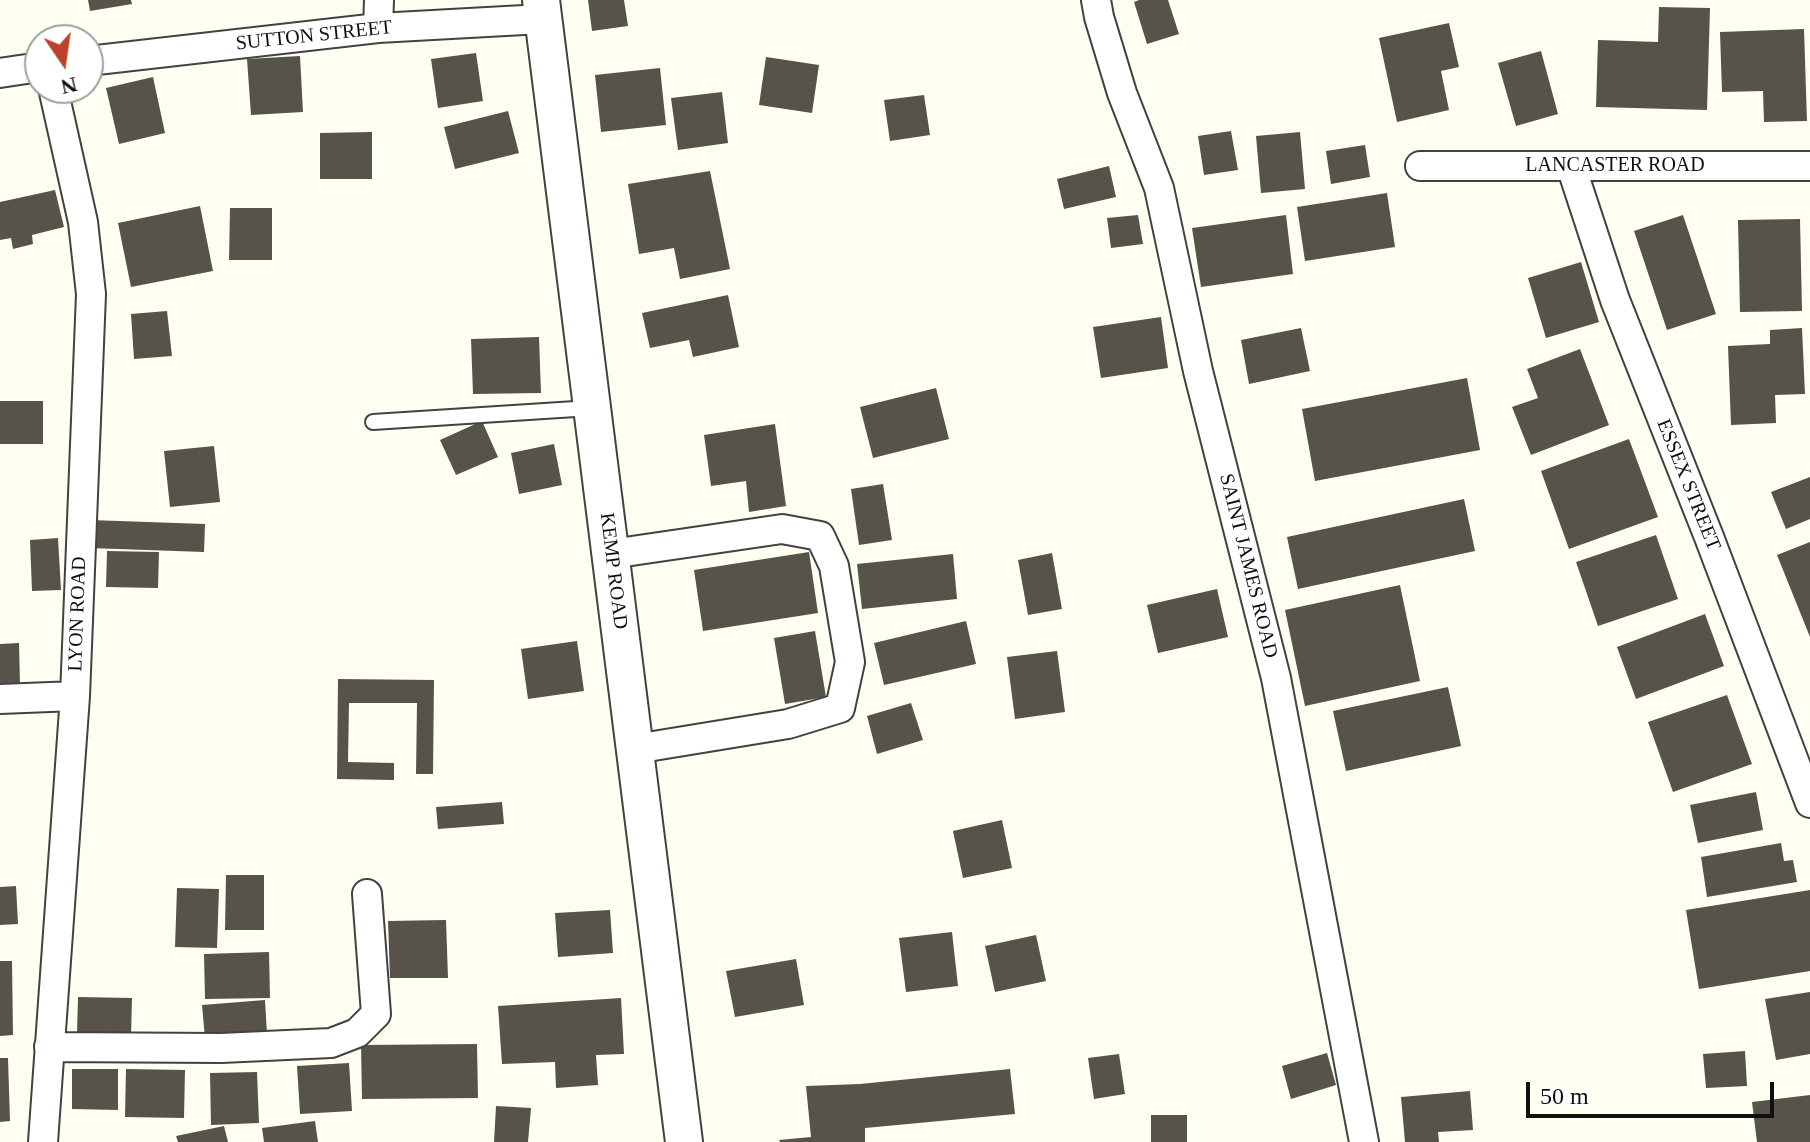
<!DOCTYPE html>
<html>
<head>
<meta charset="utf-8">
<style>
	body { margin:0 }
	#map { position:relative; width:1810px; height:1142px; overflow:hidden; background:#fefff1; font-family:"Times New Roman",serif }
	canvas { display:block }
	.north { position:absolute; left:24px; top:24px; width:80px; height:80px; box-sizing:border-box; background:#fff; border:2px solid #9f9f9f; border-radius:50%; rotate:167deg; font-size:22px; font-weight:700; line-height:32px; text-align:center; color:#0f0f0f }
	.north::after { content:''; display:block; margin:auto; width:28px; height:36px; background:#bc422a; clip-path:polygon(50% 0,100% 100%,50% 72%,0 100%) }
	.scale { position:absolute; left:1526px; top:1082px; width:248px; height:36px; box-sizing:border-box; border:4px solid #0f0f0f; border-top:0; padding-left:10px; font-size:24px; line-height:28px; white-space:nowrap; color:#0f0f0f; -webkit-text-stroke:6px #fff; paint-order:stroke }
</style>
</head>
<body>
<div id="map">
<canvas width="1810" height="1142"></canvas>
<div class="north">N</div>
<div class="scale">50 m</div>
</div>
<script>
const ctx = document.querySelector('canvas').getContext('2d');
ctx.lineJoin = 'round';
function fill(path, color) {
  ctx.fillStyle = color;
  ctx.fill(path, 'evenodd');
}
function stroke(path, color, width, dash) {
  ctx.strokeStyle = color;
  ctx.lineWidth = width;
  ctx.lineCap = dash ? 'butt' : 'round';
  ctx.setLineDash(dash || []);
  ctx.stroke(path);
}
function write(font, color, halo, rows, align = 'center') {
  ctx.font = font + ' "Times New Roman",serif';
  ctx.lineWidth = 8;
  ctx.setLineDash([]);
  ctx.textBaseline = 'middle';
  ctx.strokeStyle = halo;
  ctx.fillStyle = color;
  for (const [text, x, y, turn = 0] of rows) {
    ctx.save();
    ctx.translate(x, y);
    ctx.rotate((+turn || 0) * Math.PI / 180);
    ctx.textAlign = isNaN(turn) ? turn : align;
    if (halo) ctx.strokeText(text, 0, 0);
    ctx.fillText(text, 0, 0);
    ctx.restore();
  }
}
fill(new Path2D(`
	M88,0h43l1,4 -42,7z
	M588,0h36l4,26 -36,5z
	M1139,0h29l11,34 -32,10 -13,-42z
	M1659,7l51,1 -3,102 -111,-3 2,-67 60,2z
	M1449,23l10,44 -18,4 8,39 -52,12 -18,-84z
	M1804,29l3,92 -43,1 -1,-31 -41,1 -2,-60z
	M1541,51l17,63 -42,12 -18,-63z
	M476,53l7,48 -45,7 -7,-49z
	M300,56l3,56 -52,3 -4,-56z
	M766,57l53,8 -7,48 -53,-8z
	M660,68l6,57 -65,7 -6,-57z
	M153,77l12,56 -46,11 -13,-56z
	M722,92l6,51 -50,7 -7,-52z
	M924,95l6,40 -40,6 -6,-41z
	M508,111l11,42 -64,16 -11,-42z
	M1231,131l7,39 -34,5 -6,-39z
	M372,132v47h-52v-46z
	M1300,132l5,57 -44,4 -5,-57z
	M1365,145l5,32 -39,7 -5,-33z
	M1109,166l7,31 -52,12 -7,-30z
	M710,171l20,98 -50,10 -6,-31 -35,6 -11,-70z
	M55,190l9,37 -32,8 1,9 -20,5 -2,-11 -11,2v-38z
	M1387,193l8,54 -90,14 -8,-54z
	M200,206l13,65 -82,16 -13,-64z
	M230,208h42v52h-43z
	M1138,215l5,29 -32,4 -4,-30z
	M1286,215l7,59 -92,13 -9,-59z
	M1683,215l33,99 -49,16 -33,-99z
	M1800,219l2,92 -62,1 -2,-92z
	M1581,262l18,60 -53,16 -18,-60z
	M728,295l11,52 -46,10 -4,-17 -39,8 -8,-35z
	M167,311l5,45 -38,3 -3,-45z
	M1161,317l7,51 -67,10 -8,-51z
	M1301,328l9,43 -61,13 -8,-44z
	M1802,328l3,66 -30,1 1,28 -45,2 -3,-79 42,-2v-14z
	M539,337l2,56 -68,1 -2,-55z
	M1580,349l29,76 -78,30 -19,-48 26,-9 -11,-29z
	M1467,378l13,72 -165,31 -13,-72z
	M936,388l13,51 -76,19 -13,-51z
	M0,401h43v43h-43z
	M482,421l16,36 -42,18 -16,-35z
	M775,424l11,82 -37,6 -3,-31 -35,5 -7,-51z
	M1629,439l29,78 -89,32 -28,-78z
	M554,444l8,41 -43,9 -8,-41z
	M214,446l6,56 -50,5 -6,-56z
	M1810,477v42l-24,10 -15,-37z
	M883,484l9,56 -33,5 -8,-56z
	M1464,499l11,52 -177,38 -11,-52z
	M90,520l115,4 -1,28 -115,-4z
	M1656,535l22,64 -80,27 -22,-64z
	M58,538l3,52 -29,1 -2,-51z
	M1810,542v95l-33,-82z
	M107,551l52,1 -1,36 -52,-1z
	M809,552l9,61 -115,18 -9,-61z
	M1052,553l10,56 -34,6 -10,-55z
	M953,554l4,45 -95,10 -5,-45z
	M1400,585l20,96 -115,25 -20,-96z
	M1217,589l11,48 -70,16 -11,-48z
	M1705,614l19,52 -88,33 -19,-52z
	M966,621l10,43 -92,21 -10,-42z
	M815,631l11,66 -41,7 -11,-66z
	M577,641l7,50 -56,8 -7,-50z
	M19,643l1,42h-20v-41z
	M1057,651l8,61 -50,7 -8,-62z
	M338,679l96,1 -1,94h-17l1,-71h-68l-1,59 46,1v17l-57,-1z
	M1448,687l13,59 -115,25 -13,-60z
	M1727,695l25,69 -79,28 -25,-70z
	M911,703l12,37 -46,14 -10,-38z
	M1756,792l7,38 -65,13 -8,-38z
	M502,802l2,22 -66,5 -2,-22z
	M1002,820l10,48 -49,10 -10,-47z
	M1781,843l3,18 9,-1 4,22 -90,15 -6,-40z
	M226,875h38v55h-39z
	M16,886l2,38 -18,1v-38z
	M177,888l42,1 -2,59 -42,-1z
	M1810,890v81l-111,18 -13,-79z
	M610,910l3,43 -55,4 -3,-44z
	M446,920l2,58h-58l-2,-57z
	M952,932l6,54 -52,6 -7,-54z
	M1036,935l10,46 -51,11 -10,-46z
	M269,952l1,46 -65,1 -1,-45z
	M796,959l8,46 -69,12 -9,-46z
	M0,961h12l1,74 -13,1z
	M1810,992v62l-34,6 -11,-61z
	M78,997l54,1 -1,38 -54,-2z
	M621,998l3,56 -28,1 2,30 -42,3 -1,-26 -53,2 -4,-58z
	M265,1000l2,34 -62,5 -3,-34z
	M477,1044l1,54 -116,1 -1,-54z
	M1745,1051l2,35 -41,2 -3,-34z
	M1327,1053l9,32 -45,14 -9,-33z
	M1119,1054l6,40 -31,5 -6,-41z
	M0,1058h8l2,63 -10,1z
	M349,1063l3,48 -52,3 -3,-48z
	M72,1069h46v41l-46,-1z
	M126,1069l59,1 -1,48 -59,-1z
	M1010,1069l5,45 -150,14v14h-85l-1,-2 32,-3 -5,-51 54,-2z
	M257,1072l2,51 -48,2 -1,-52z
	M1470,1091l3,39 -35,2 1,10h-34l-4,-45z
	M1810,1095v47h-53l-5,-40z
	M496,1106l35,2 -3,34h-34z
	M1151,1115h36v27h-36z
	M315,1121l3,21h-54l-2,-14z
	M224,1126l4,16h-50l-2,-6z`), '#57534b');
const service = new Path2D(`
	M373,422l218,-14`);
const minor = new Path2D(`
	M1096,0l3,17 23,76 37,95 39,183 78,307 88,464
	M378,28l1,-28
	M88,61l290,-33 164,-9
	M0,73l40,-6
	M1420,166h390
	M1571,166l44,134 94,237 101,266
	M611,554l171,-25 38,7 14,30 16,96 -10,46 -52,16 -153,25
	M0,699l75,-3
	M49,1047l172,1 110,-5 26,-10 19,-19 -9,-120
	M43,1142l32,-446 16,-402 -8,-72 -30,-134`);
const tertiary = new Path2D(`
	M541,0l143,1142`);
stroke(service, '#424242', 18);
stroke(minor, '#424242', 32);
stroke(tertiary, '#424242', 40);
stroke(service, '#fff', 14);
stroke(minor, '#fff', 28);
stroke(tertiary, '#fff', 36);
write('20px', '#0f0f0f', '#fff', [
	["SUTTON STREET",314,36,-6],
	["LANCASTER ROAD",1615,166],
	["ESSEX STREET",1688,485,68],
	["SAINT JAMES ROAD",1248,566,76],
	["KEMP ROAD",613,571,83],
	["LYON ROAD",78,614,-88]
]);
</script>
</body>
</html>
